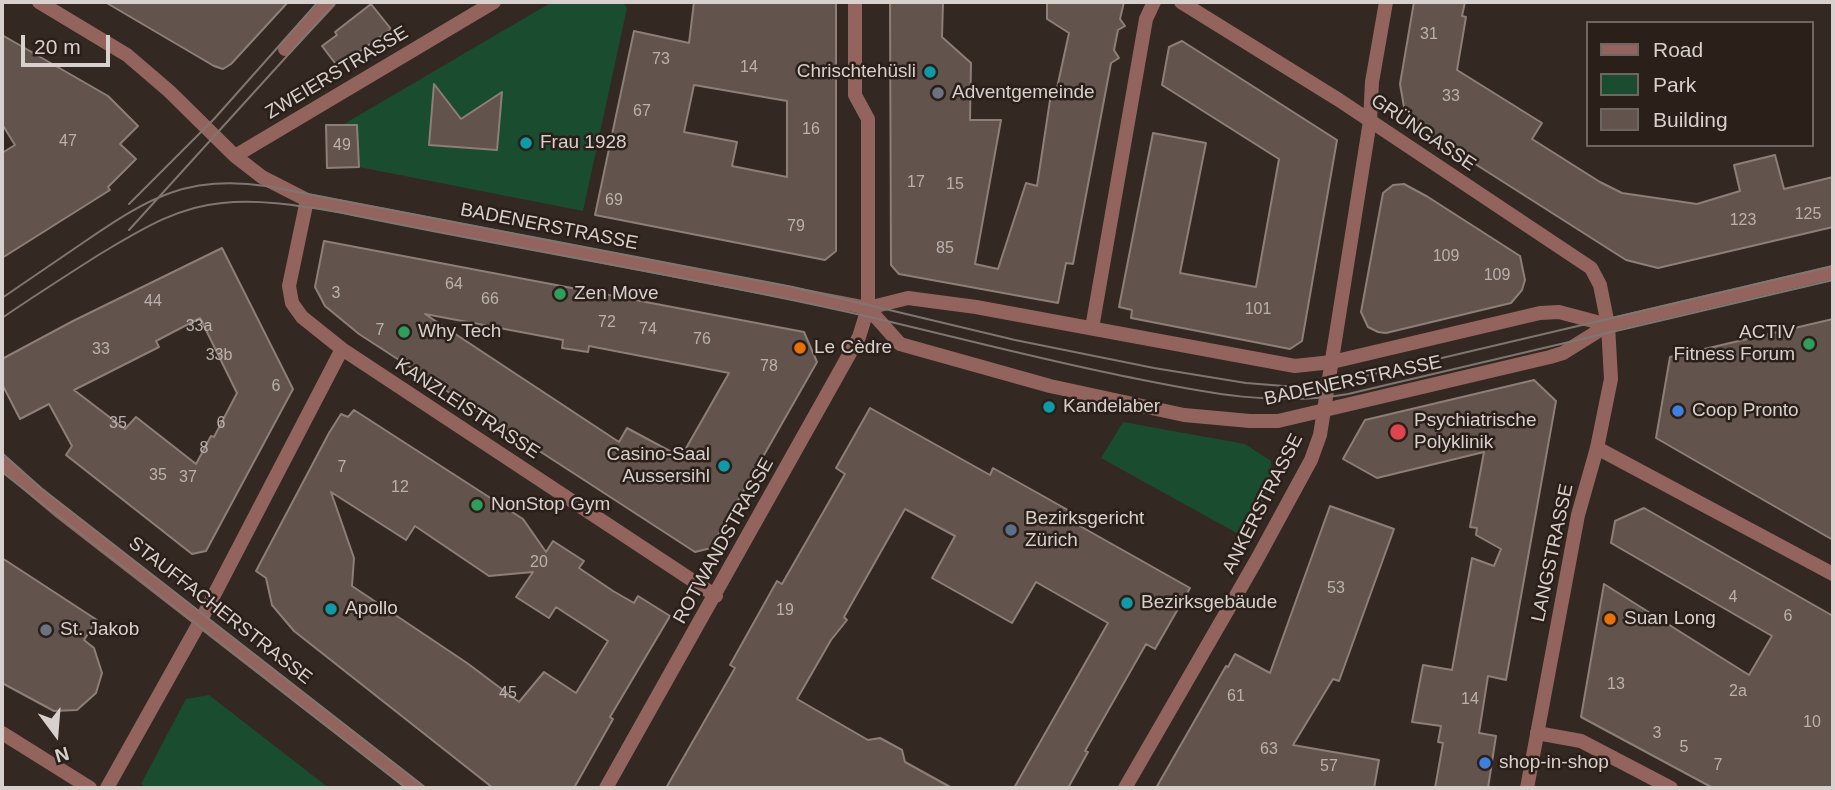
<!DOCTYPE html>
<html>
<head>
<meta charset="utf-8">
<style>
	body { margin:0 }
	#map { position:relative; width:1835px; height:790px; overflow:hidden; background:#342822; font-family:Helvetica,sans-serif }
	canvas { display:block }
	.frame { position:absolute; inset:0; border:4px solid #d8d0cc; pointer-events:none }
	.legend { position:absolute; left:1586px; top:21px; width:228px; height:126px; box-sizing:border-box; background:#2a1f19; border:2px solid #706661; margin:0; padding:9px 12px; list-style:none; font-size:21px; color:#d8d0cc }
	.legend li { display:flex; align-items:center; gap:14px; height:35px }
	.legend b { width:35px; border:2px solid #706661 }
	.north { position:absolute; left:21px; top:699px; width:70px; height:70px; -webkit-text-stroke:5px #2a1f19; paint-order:stroke; rotate:164deg; font-size:19px; font-weight:700; line-height:28px; text-align:center; color:#d8d0cc }
	.north::after { content:''; display:block; margin:auto; width:24px; height:32px; background:#d8d0cc; clip-path:polygon(50% 0,100% 100%,50% 72%,0 100%) }
	.scale { position:absolute; left:21px; top:35px; width:89px; height:32px; box-sizing:border-box; border:4px solid #d8d0cc; border-top:0; padding-left:9px; font-size:21px; line-height:24px; white-space:nowrap; color:#d8d0cc; -webkit-text-stroke:5px #2a1f19; paint-order:stroke }
</style>
</head>
<body>
<div id="map">
<canvas width="1835" height="790"></canvas>
<div class="frame"></div>
<ul class="legend">
<li><b style="height:9px;background:#93645e"></b>Road</li>
<li><b style="height:19px;background:#1a4c30"></b>Park</li>
<li><b style="height:19px;background:#62544d"></b>Building</li>
</ul>
<div class="north">N</div>
<div class="scale">20 m</div>
</div>
<script>
const ctx = document.querySelector('canvas').getContext('2d');
ctx.lineJoin = 'round';
function fill(path, color) {
  ctx.fillStyle = color;
  ctx.fill(path, 'evenodd');
}
function stroke(path, color, width, dash) {
  ctx.strokeStyle = color;
  ctx.lineWidth = width;
  ctx.lineCap = dash ? 'butt' : 'round';
  ctx.setLineDash(dash || []);
  ctx.stroke(path);
}
function write(font, color, halo, rows, align = 'center') {
  ctx.font = font + ' Helvetica,sans-serif';
  ctx.lineWidth = 5;
  ctx.setLineDash([]);
  ctx.textBaseline = 'middle';
  ctx.strokeStyle = halo;
  ctx.fillStyle = color;
  for (const [text, x, y, turn = 0] of rows) {
    ctx.save();
    ctx.translate(x, y);
    ctx.rotate((+turn || 0) * Math.PI / 180);
    ctx.textAlign = isNaN(turn) ? turn : align;
    if (halo) ctx.strokeText(text, 0, 0);
    ctx.fillText(text, 0, 0);
    ctx.restore();
  }
}
fill(new Path2D(`
	M552,2h71l4,6 -44,203 -224,-44 -2,-42 -13,-1z
	M1123,422l122,22 26,17 1,24 -30,51 -141,-78z
	M209,695l120,93h-182l-6,-4 45,-85z`), '#1a4c30');
const building = new Path2D(`
	M105,2h183l-57,62 -8,5 -9,-3z
	M694,2h142v249l-11,9 -230,-45 39,-184 55,12zM694,85l93,16v76l-55,-11 5,-24 -53,-10z
	M890,2h53l-1,35 29,26 -1,57h31l-26,144 23,5 28,-86 11,3 15,-99 5,1 12,-55 -22,-14v-17h77l-4,17 5,7 -7,4 -4,20 5,8 -8,5 -38,201 -7,-1 -8,40 -159,-29 -8,-9z
	M1414,2h51l-3,14 4,1 -9,53 85,53 -10,16 68,43 22,11 75,11 43,-13 -6,-26 41,-10 9,34 49,-12v50l-175,41 -32,-8 -198,-126 -14,-11 -10,-16 -4,-23z
	M371,4l20,25 -53,38 -16,-21 15,-11 -2,-3z
	M2,35l106,61 30,30 -18,18 16,15 -28,28 2,3 -108,68v-105l13,-8 -13,-21z
	M1182,41l155,99 -35,201 -12,8 -159,-31 1,-8 -13,-3 34,-174 53,10 -26,130 76,14 23,-128 -117,-74 7,-38z
	M434,84l27,35 41,-27 -5,58 -68,-5z
	M326,125h31l2,42 -32,1z
	M1404,184l24,13 92,59 5,24 -3,10 -11,13 -125,30 -8,-1 -10,-5 -7,-15 22,-119 10,-8z
	M324,241l480,91 13,30 -106,186 -16,4 -336,-218 -34,-28 -10,-19zM425,314l138,26 -1,8 26,4 1,-6 140,27 -48,84 -54,-29 -8,14z
	M222,248l71,141 -87,162 -14,3 -126,-99 6,-9 -23,-42 -29,15 -18,-35v-25l71,-38zM200,318l37,75 -23,44 -3,-1 -15,28 -60,-47 -11,12 -51,-39 85,-43 -3,-6z
	M1833,319v221l-177,-102 14,-81z
	M1534,380l22,21 -50,279 -18,-4 -9,57 17,3 -8,52h-53l8,-45 -5,-1 3,-16 -29,-4 11,-57 29,5 20,-112 22,8 7,-17 -25,-14 1,-7 -7,-1 14,-75 -107,26 -34,-19 22,-39z
	M870,408l120,67 3,-7 82,46 -4,7 119,67 -35,61 -9,-5 -61,107 3,1 -20,36h-54l94,-165 -72,-41 -24,41 -80,-45 23,-42 -50,-27 -61,108 3,3 -16,20 -34,59 71,41 12,-2 22,12 3,12 47,26h-286l69,-120 -5,-3 47,-84 5,3 63,-110 -9,-6z
	M354,410l169,109 23,33 7,-11 31,20 -5,7 34,23 21,12 4,-7 32,20 -60,101 3,2 -39,69h-81l-199,-157 -22,-26 -6,-27 -10,-7 73,-138 12,-19 7,3zM331,492l75,48 9,-14 74,50 44,-4 -17,25 33,21 7,-11 52,34 -32,52 -32,-21 -25,30 -52,-39 -115,-77 2,-28z
	M1330,506l64,23 -55,152 -6,-2 -40,66 86,15 -5,28h-218l70,-122 2,1 7,-13 35,19z
	M1644,508l189,108v172h-120l-132,-71 23,-133 145,91 23,-39 -161,-93 4,-22z
	M2,558l95,62 -13,20 10,8 8,25 -6,20 -19,17 -23,1 -52,-28z`);
fill(building, '#62544d');
stroke(building, '#8d7e77', 2);
stroke(new Path2D(`
	M1181,2l158,98 252,168 9,17 8,40
	M285,49l44,-47
	M307,200l-18,86 3,17 10,14 40,32 374,247
	M1092,328l54,-309 8,-17
	M1597,448l236,126
	M2,733l88,55
	M1537,733l44,8 90,47
	M107,788l94,-168 141,-271
	M606,788l253,-451 9,-29v-189l-13,-24v-93
	M1125,788l131,-227 55,-101 9,-25 50,-314 2,-39 14,-80`), '#93645e', 14);
stroke(new Path2D(`
	M39,2l88,53 42,36 66,65 27,21 45,23 561,108 40,-10 68,9 319,59 37,-4 208,-49 19,-1 49,13
	M235,156l259,-154
	M868,308l32,36 150,42 134,29 66,6h28l272,-64 13,-4 45,-28 225,-53
	M2,463l57,48 357,277
	M1527,788l51,-273 19,-67 14,-69 -3,-54`), '#93645e', 14);
stroke(new Path2D(`
	M129,204l85,-85 104,-117
	M129,230l207,-228
	M2,298c28,-19 56,-38 85,-58 63,-43 101,-65 179,-54l527,101 222,53 139,28 92,15 38,3h23l54,-9 472,-111
	M2,318c32,-22 65,-43 98,-64 39,-23 76,-47 122,-51 39,-4 78,3 116,9 170,36 341,62 510,100 97,22 192,48 290,67 69,14 139,28 210,15l485,-114
	M2,453l39,35 385,300
	M2,472l404,316`), '#807671', 2);
for (const [x, y, r, color] of [
	[930,72,7,"#0f9aa8"],
	[938,93,7,"#6b7280"],
	[526,143,7,"#0f9aa8"],
	[560,294,7,"#2e9e5b"],
	[404,332,7,"#2e9e5b"],
	[1809,344,7,"#2e9e5b"],
	[800,348,7,"#e8710a"],
	[1049,407,7,"#0f9aa8"],
	[1678,411,7,"#3f7fe0"],
	[1398,432,9,"#e0444e"],
	[724,466,7,"#0f9aa8"],
	[477,505,7,"#2e9e5b"],
	[1011,530,7,"#5c6f8a"],
	[1127,603,7,"#0f9aa8"],
	[331,609,7,"#0f9aa8"],
	[1610,619,7,"#e8710a"],
	[46,630,7,"#6b7280"],
	[1485,763,7,"#3f7fe0"]
]) {
  const dot = new Path2D();
  dot.arc(x, y, r, 0, 2 * Math.PI);
  ctx.fillStyle = color;
  ctx.fill(dot);
  stroke(dot, '#2a1f19', 2.5);
}
write('16px', '#bab1ac', null, [
	["31",1429,35],
	["73",661,60],
	["14",749,68],
	["33",1451,97],
	["67",642,112],
	["16",811,130],
	["47",68,142],
	["49",342,146],
	["17",916,183],
	["15",955,185],
	["69",614,201],
	["125",1808,215],
	["123",1743,221],
	["79",796,227],
	["85",945,249],
	["109",1446,257],
	["109",1497,276],
	["64",454,285],
	["3",336,294],
	["66",490,300],
	["44",153,302],
	["101",1258,310],
	["72",607,323],
	["33a",199,327],
	["74",648,330],
	["7",380,331],
	["76",702,340],
	["33",101,350],
	["33b",219,356],
	["78",769,367],
	["6",276,387],
	["35",118,424],
	["6",221,424],
	["8",204,449],
	["7",342,468],
	["35",158,476],
	["37",188,478],
	["12",400,488],
	["20",539,563],
	["53",1336,589],
	["4",1733,598],
	["19",785,611],
	["6",1788,617],
	["13",1616,685],
	["2a",1738,692],
	["45",508,694],
	["61",1236,697],
	["14",1470,700],
	["10",1812,723],
	["3",1657,734],
	["5",1684,748],
	["63",1269,750],
	["7",1718,766],
	["57",1329,767]
]);
write('19px', '#d8d0cc', '#2a1f19', [
	["Chrischtehüsli",916,72,"right"],
	["Adventgemeinde",952,93],
	["Frau 1928",540,143],
	["Zen Move",574,294],
	["Why Tech",418,332],
	["ACTIV",1795,333,"right"],
	["Fitness Forum",1795,355,"right"],
	["Le Cèdre",814,348],
	["Kandelaber",1063,407],
	["Coop Pronto",1692,411],
	["Psychiatrische",1414,421],
	["Polyklinik",1414,443],
	["Casino-Saal",710,455,"right"],
	["Aussersihl",710,477,"right"],
	["NonStop Gym",491,505],
	["Bezirksgericht",1025,519],
	["Zürich",1025,541],
	["Bezirksgebäude",1141,603],
	["Apollo",345,609],
	["Suan Long",1624,619],
	["St. Jakob",60,630],
	["shop-in-shop",1499,763]
], 'left');
write('19px', '#d8d0cc', '#2a1f19', [
	["ZWEIERSTRASSE",337,73,-31],
	["GRÜNGASSE",1423,133,34],
	["BADENERSTRASSE",549,227,11],
	["BADENERSTRASSE",1353,381,-12],
	["KANZLEISTRASSE",467,409,33],
	["ANKERSTRASSE",1263,504,-63],
	["ROTWANDSTRASSE",724,541,-61],
	["LANGSTRASSE",1553,553,-78],
	["STAUFFACHERSTRASSE",220,611,38]
]);
</script>
</body>
</html>
